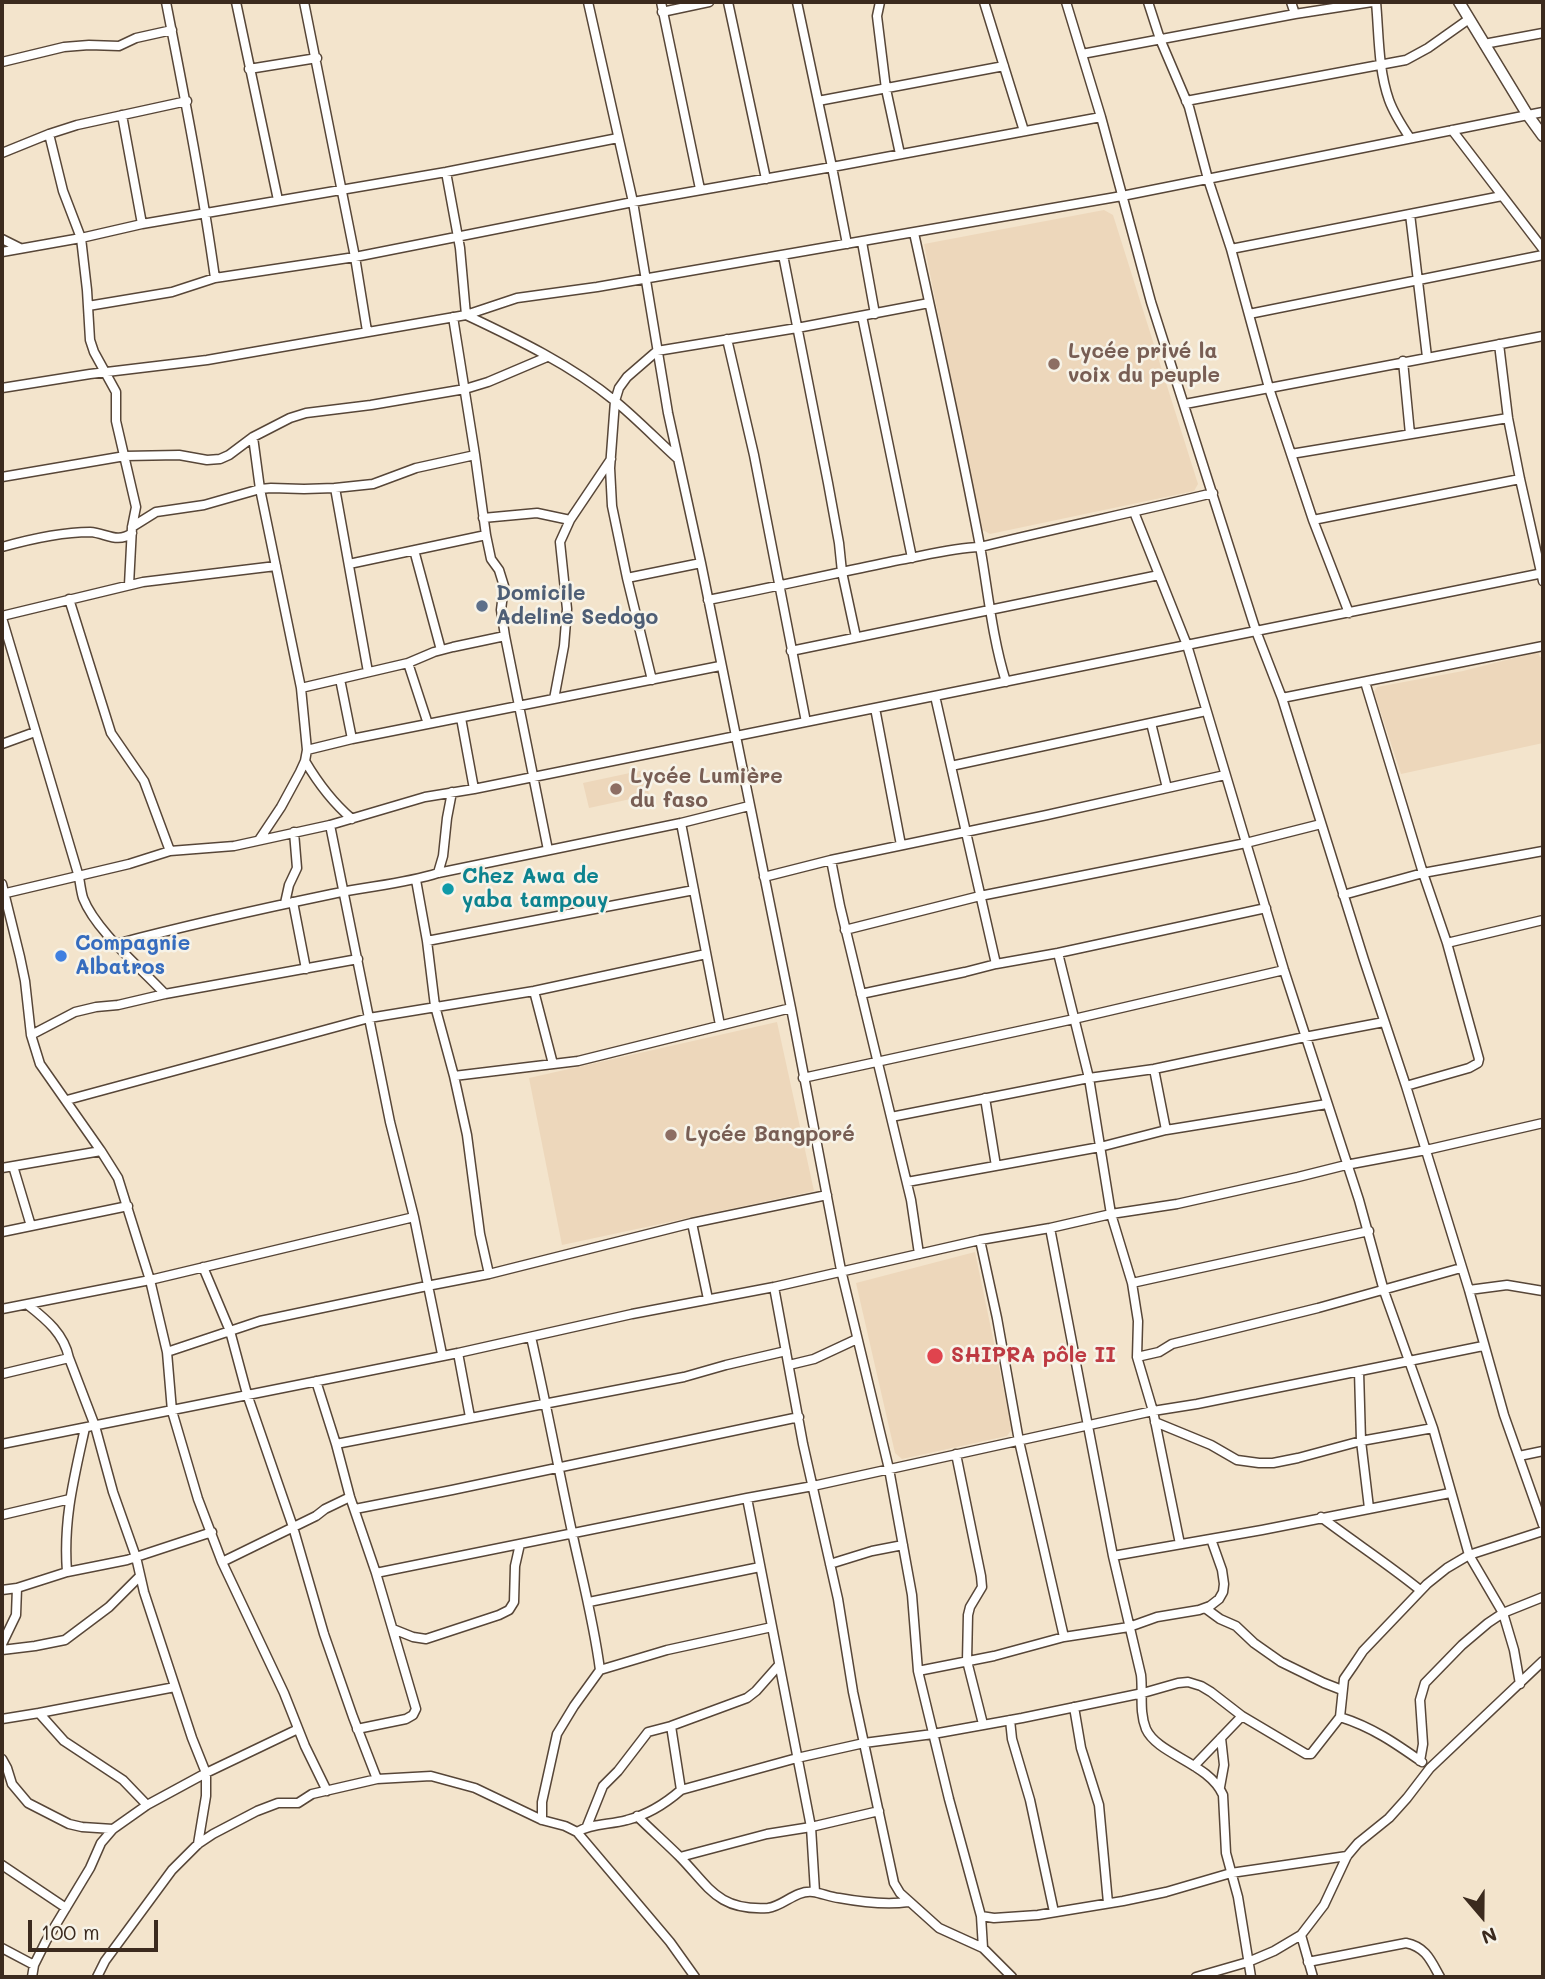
<!DOCTYPE html>
<html>
<head>
<meta charset="utf-8">
<style>
	body { margin:0 }
	#map { position:relative; width:1545px; height:1979px; overflow:hidden; background:#f3e4cc; font-family:Mali,sans-serif }
	canvas { display:block }
	.frame { position:absolute; inset:0; border:4px solid #3b2a1e; pointer-events:none }
	.north { position:absolute; left:1447px; top:1881px; width:70px; height:70px; -webkit-text-stroke:5px #f7f3e8; paint-order:stroke; rotate:160deg; font-size:19px; font-weight:700; line-height:28px; text-align:center; color:#3b2a1e }
	.north::after { content:''; display:block; margin:auto; width:24px; height:32px; background:#3b2a1e; clip-path:polygon(50% 0,100% 100%,50% 72%,0 100%) }
	.scale { position:absolute; left:28px; top:1920px; width:130px; height:32px; box-sizing:border-box; border:4px solid #3b2a1e; border-top:0; padding-left:9px; font-size:21px; line-height:24px; white-space:nowrap; color:#3b2a1e; -webkit-text-stroke:5px #f7f3e8; paint-order:stroke }
</style>
</head>
<body>
<div id="map">
<canvas width="1545" height="1979"></canvas>
<div class="frame"></div>
<div class="north">N</div>
<div class="scale">100 m</div>
</div>
<script>
const ctx = document.querySelector('canvas').getContext('2d');
ctx.lineJoin = 'round';
function fill(path, color) {
  ctx.fillStyle = color;
  ctx.fill(path, 'evenodd');
}
function stroke(path, color, width, dash) {
  ctx.strokeStyle = color;
  ctx.lineWidth = width;
  ctx.lineCap = dash ? 'butt' : 'round';
  ctx.setLineDash(dash || []);
  ctx.stroke(path);
}
function write(font, color, halo, rows, align = 'center') {
  ctx.font = font + ' Mali,sans-serif';
  ctx.lineWidth = 5;
  ctx.setLineDash([]);
  ctx.textBaseline = 'middle';
  ctx.strokeStyle = halo;
  ctx.fillStyle = color;
  for (const [text, x, y, turn = 0] of rows) {
    ctx.save();
    ctx.translate(x, y);
    ctx.rotate((+turn || 0) * Math.PI / 180);
    ctx.textAlign = isNaN(turn) ? turn : align;
    if (halo) ctx.strokeText(text, 0, 0);
    ctx.fillText(text, 0, 0);
    ctx.restore();
  }
}
fill(new Path2D(`
	M1104,210l9,5 85,269 -4,7 -204,43 -9,-5 -57,-285z
	M1538,652l2,5h3v86l-142,31 -27,-82 3,-5 86,-16z
	M644,770l5,25 -60,13 -6,-25z
	M777,1022l37,169 -252,54 -33,-167z
	M975,1252l37,177 -5,7 -105,23 -7,-6 -39,-170z`), '#edd7bb');
const minor = new Path2D(`
	M166,2c18,92 36,183 49,276
	M236,2l42,198
	M304,2l51,255 12,74
	M588,2l45,200 35,211 33,150 90,445 50,262 48,199 23,126 6,76 31,128 32,117 2,32 29,29
	M661,2l39,187
	M728,2l38,177
	M797,2l35,165 15,77
	M880,2l-3,14 9,73 14,65
	M984,2l40,129
	M1066,2l35,115 50,185 105,329 26,67 82,262 42,126 63,204 35,125 39,110
	M1148,2l12,37 29,68 19,72 23,70 38,139 44,132 36,93
	M1291,2l4,12
	M1376,2c3,32 2,67 13,98 5,14 13,26 21,38
	M662,12l47,-10
	M1484,44l59,-11
	M1082,54l213,-40 77,-12
	M2,62l62,-15 25,-2 30,1 17,-8 36,-8
	M249,69l68,-11
	M818,101l186,-35
	M1186,101l220,-41 22,-12 41,-29
	M122,115l20,109
	M1452,130l91,119
	M49,134l14,57 18,47 6,52 3,50 4,12 22,40v29l20,86 -4,20 -3,58
	M2,153l47,-19 28,-9 110,-24
	M446,172l14,76 6,67c51,24 105,50 149,86 22,18 42,39 63,58
	M1410,214l17,143
	M914,233c23,104 46,208 66,313 8,45 12,91 26,136
	M2,239l18,9
	M862,242l13,72
	M1231,249l271,-53
	M2,252l79,-14 61,-14 304,-52 172,-34
	M783,255l45,228 11,60 3,29 14,65
	M88,306l84,-14 43,-14 140,-21 278,-55 199,-35 269,-50
	M1249,314l294,-59
	M862,316l50,242
	M453,317l22,138 11,80 5,24 8,11 5,16 -3,24 4,26 43,214
	M727,339l27,116 52,267
	M1499,344l9,74 12,61 23,102
	M1403,361l7,73
	M2,388l88,-14 117,-14 259,-45 51,-17 80,-11 525,-91 421,-84
	M1185,404l358,-68
	M253,437l7,52 41,199 6,62 -2,11 -5,11 -19,35 -22,33
	M1291,454l217,-36
	M2,477l123,-21 54,-1 28,5 13,-1 9,-4 24,-18 37,-19 16,-5 65,-8 94,-16 23,-7 59,-25
	M335,488l33,184
	M1134,512l53,133 97,325 75,230 25,91 49,137 36,127 34,58 11,37 6,34
	M483,518l54,-5 33,7
	M1313,520l207,-41
	M132,527l24,-15 48,-7 56,-16 11,-1 33,1 31,-1 38,-4 43,-16 59,-13
	M2,547c25,-7 62,-15 88,-15 16,1 27,12 42,1
	M414,550l27,100
	M349,564l137,-29
	M627,578l74,-15
	M69,599l42,134 33,48 26,70
	M708,600c62,-12 124,-26 186,-39 29,-5 57,-13 86,-14 77,-19 155,-35 233,-54
	M2,616l141,-34 133,-16
	M2,618l77,259c1,6 2,14 4,21 13,33 57,69 82,96
	M791,651l368,-76
	M408,663l20,61
	M340,679l12,60
	M652,680l-25,-102 -15,-72 -2,-38 5,-67 4,-13 8,-11 30,-26 140,-23 132,-25
	M1365,682l58,191 24,70 32,116 -1,4 -9,5 -63,18
	M301,688l107,-25 26,-11 19,-5 52,-11
	M935,696l61,268
	M1282,698l261,-52
	M554,699l10,-53 3,-37 -7,-67 10,-22 41,-61
	M875,708l26,137
	M461,718l13,71
	M1151,723l16,65
	M2,744l33,-12
	M307,750l45,-11 368,-73
	M305,761c13,22 27,41 47,58
	M951,766l255,-55
	M681,823l39,202
	M330,825l60,297 24,95 28,137
	M831,860l9,46 71,294 8,54
	M438,873l5,-17 4,-38 5,-26
	M764,877l67,-17 216,-45 178,-40
	M416,880l11,61 8,65 19,70 13,59 13,99 9,40
	M2,884l18,73 5,24 6,54 9,29 61,87 17,27 32,102 17,72 5,59 26,88 24,63 62,131 21,53 22,45
	M2,894l127,-30 41,-13 64,-5 96,-21 95,-28 49,-8 1069,-216
	M1343,895l80,-22 120,-22
	M293,902l13,67
	M285,903l4,-18 8,-17 -3,-36
	M845,930l135,-34 266,-53 75,-19
	M427,941l267,-51
	M1447,943l96,-23
	M116,944c72,-19 144,-35 216,-50 36,-8 72,-10 106,-21l243,-50 68,-17
	M1058,953l31,125 22,136 21,69 6,38 -1,36 16,54 27,133
	M534,991l19,73
	M861,994l104,-22 31,-8 62,-11 208,-45
	M31,1035l44,-23 21,-5 22,-2 47,-11 193,-35
	M1154,1069l12,61 161,-26
	M454,1076l124,-15 213,-53
	M803,1078l271,-59 210,-49
	M985,1098l11,68
	M67,1100l302,-82 165,-27 172,-37
	M891,1117l198,-39 65,-9 151,-32 79,-15
	M13,1166l18,60
	M2,1168l99,-17
	M907,1182l193,-35 66,-17
	M692,1223l16,76
	M1050,1228l63,328 28,119c2,18 -2,37 5,54 12,26 63,34 77,66l3,58 12,44 13,80
	M2,1232l126,-26
	M980,1240l17,78 22,123 45,196
	M203,1267l27,64 17,63 46,133 31,107 29,83 24,62
	M1132,1283l237,-52
	M774,1287l29,157 35,155 15,93 41,191 6,10 39,35 44,20
	M1469,1290l38,-5 36,6
	M28,1305c19,15 36,29 41,53
	M2,1309l148,-29 264,-63
	M531,1337c15,65 27,130 41,195 10,46 22,91 28,138
	M167,1352l93,-31 167,-35 62,-12 203,-51 135,-28
	M458,1353l12,64
	M1137,1357l22,-5 13,-8 146,-36 143,-40
	M789,1365l25,-6 43,-20
	M1359,1371l2,70 8,67
	M2,1374l67,-16 26,68 18,66 23,65 8,35 48,146 14,35v23l-8,48
	M316,1381l20,63 14,53 26,76 40,136 -3,6 -7,4 -49,10
	M1155,1422l56,23 26,15 22,3h14l25,-5 63,-17 72,-13
	M2,1444l456,-91 174,-39 142,-27 206,-47 70,-12 61,-14 66,-10 121,-27 48,-12 80,-15 117,-27
	M336,1444l348,-67 42,-12 60,-14
	M956,1454l25,122 1,11 -12,20 -2,8 -1,46 16,63
	M1519,1456l24,-5
	M747,1498l64,329 4,65
	M355,1509l97,-19 347,-73
	M2,1515l68,-16
	M1321,1517c33,25 67,47 99,73
	M1113,1556l149,-26 188,-37
	M222,1562l94,-46 9,-7 25,-12
	M830,1564l42,-13 31,-6
	M67,1572c-4,-52 7,-94 18,-144
	M376,1573l371,-75 66,-12 340,-75 44,-7 286,-58
	M2,1590l15,-2 50,-16 60,-12 85,-28
	M589,1602l171,-35
	M1205,1608l15,11 16,7 18,17 27,19 43,21 18,7
	M393,1629l20,8 13,2 73,-24 10,-5 5,-8 1,-36 5,-22
	M2,1644l14,-29 1,-27
	M2,1650l33,-4 30,-6 44,-33 31,-31
	M918,1671l76,-15 70,-19 65,-10 28,-10 42,-7 11,-4 9,-7 4,-7 1,-8 -2,-14 -11,-31
	M1074,1707l7,41 18,57 9,98
	M39,1713l136,-26
	M1340,1717c32,10 55,26 82,45
	M2,1719l37,-6 25,28 59,39 24,25
	M1010,1720l2,19 18,61 24,112
	M671,1726l10,64
	M2,1759l5,9 5,16 16,19 41,21 13,3 31,2
	M1420,1761l3,-17 -3,-44 5,-17 37,-38 26,-22 15,-10 40,-16
	M1194,1766l48,-50
	M1220,1787l4,-22 -3,-27
	M637,1816c14,14 29,27 43,41 29,30 38,54 88,51 16,-2 27,-18 45,-16 8,1 17,5 26,6 22,4 47,7 69,4
	M542,1820v-18l15,-68 17,-28 26,-36 67,-20 105,-23
	M587,1826l16,-40 15,-15 30,-39 23,-6 76,-28 9,-7 23,-26
	M577,1832c16,-9 32,-7 50,-12 20,-5 39,-17 54,-30l116,-32 67,-15 69,-9 89,-16 121,-25 35,-10 10,-1 13,4 10,6 31,24 64,38h5l29,-37 4,-38 9,-13 10,-15 64,-67 20,-16 22,-13 74,-24
	M680,1857l87,-23 44,-7 68,-16
	M2,1865l64,43
	M981,1916l13,2 44,-3 85,-14 43,-9 65,-19 116,-17
	M1301,1935l12,42
	M2,1948l32,17
	M1308,1962l98,-19c20,4 25,18 34,34
	M32,1977l2,-12 12,-24 44,-73 11,-25 12,-14 34,-24 59,-32 92,-44
	M97,1977l8,-16 67,-91 26,-26 15,-10 44,-23 21,-8h20l14,-9 65,-15 54,-3 44,12 67,32 23,6 12,6 93,110 25,35
	M1196,1977l52,-15 26,-11 27,-16 23,-30 23,-49 11,-13 31,-25 18,-20 23,-30 113,-107`);
const tertiary = new Path2D(`
	M1459,2l68,112 16,22`);
stroke(minor, '#574638', 11);
stroke(tertiary, '#574638', 13);
stroke(minor, '#fff', 8);
stroke(tertiary, '#fff', 10);
for (const [x, y, r, color] of [
	[1054,364,7,"#8d6e63"],
	[482,606,7,"#5c6f8a"],
	[616,789,7,"#8d6e63"],
	[448,889,7,"#0f9aa8"],
	[61,956,7,"#3f7fe0"],
	[671,1135,7,"#8d6e63"],
	[935,1356,9,"#e0444e"]
]) {
  const dot = new Path2D();
  dot.arc(x, y, r, 0, 2 * Math.PI);
  ctx.fillStyle = color;
  ctx.fill(dot);
  stroke(dot, '#f7f3e8', 2.5);
}
write('bold 21px', '#785e54', '#f7f3e8', [
	["Lycée privé la",1068,352],
	["voix du peuple",1068,376],
	["Lycée Lumière",630,777],
	["du faso",630,801],
	["Lycée Bangporé",685,1135]
], 'left');
write('bold 21px', '#4e5e75', '#f7f3e8', [
	["Domicile",496,594],
	["Adeline Sedogo",496,618]
], 'left');
write('bold 21px', '#0d838f', '#f7f3e8', [
	["Chez Awa de",462,877],
	["yaba tampouy",462,901]
], 'left');
write('bold 21px', '#366cbe', '#f7f3e8', [
	["Compagnie",75,944],
	["Albatros",75,968]
], 'left');
write('bold 21px', '#be3a42', '#f7f3e8', [
	["SHIPRA pôle II",951,1356]
], 'left');
</script>
</body>
</html>
